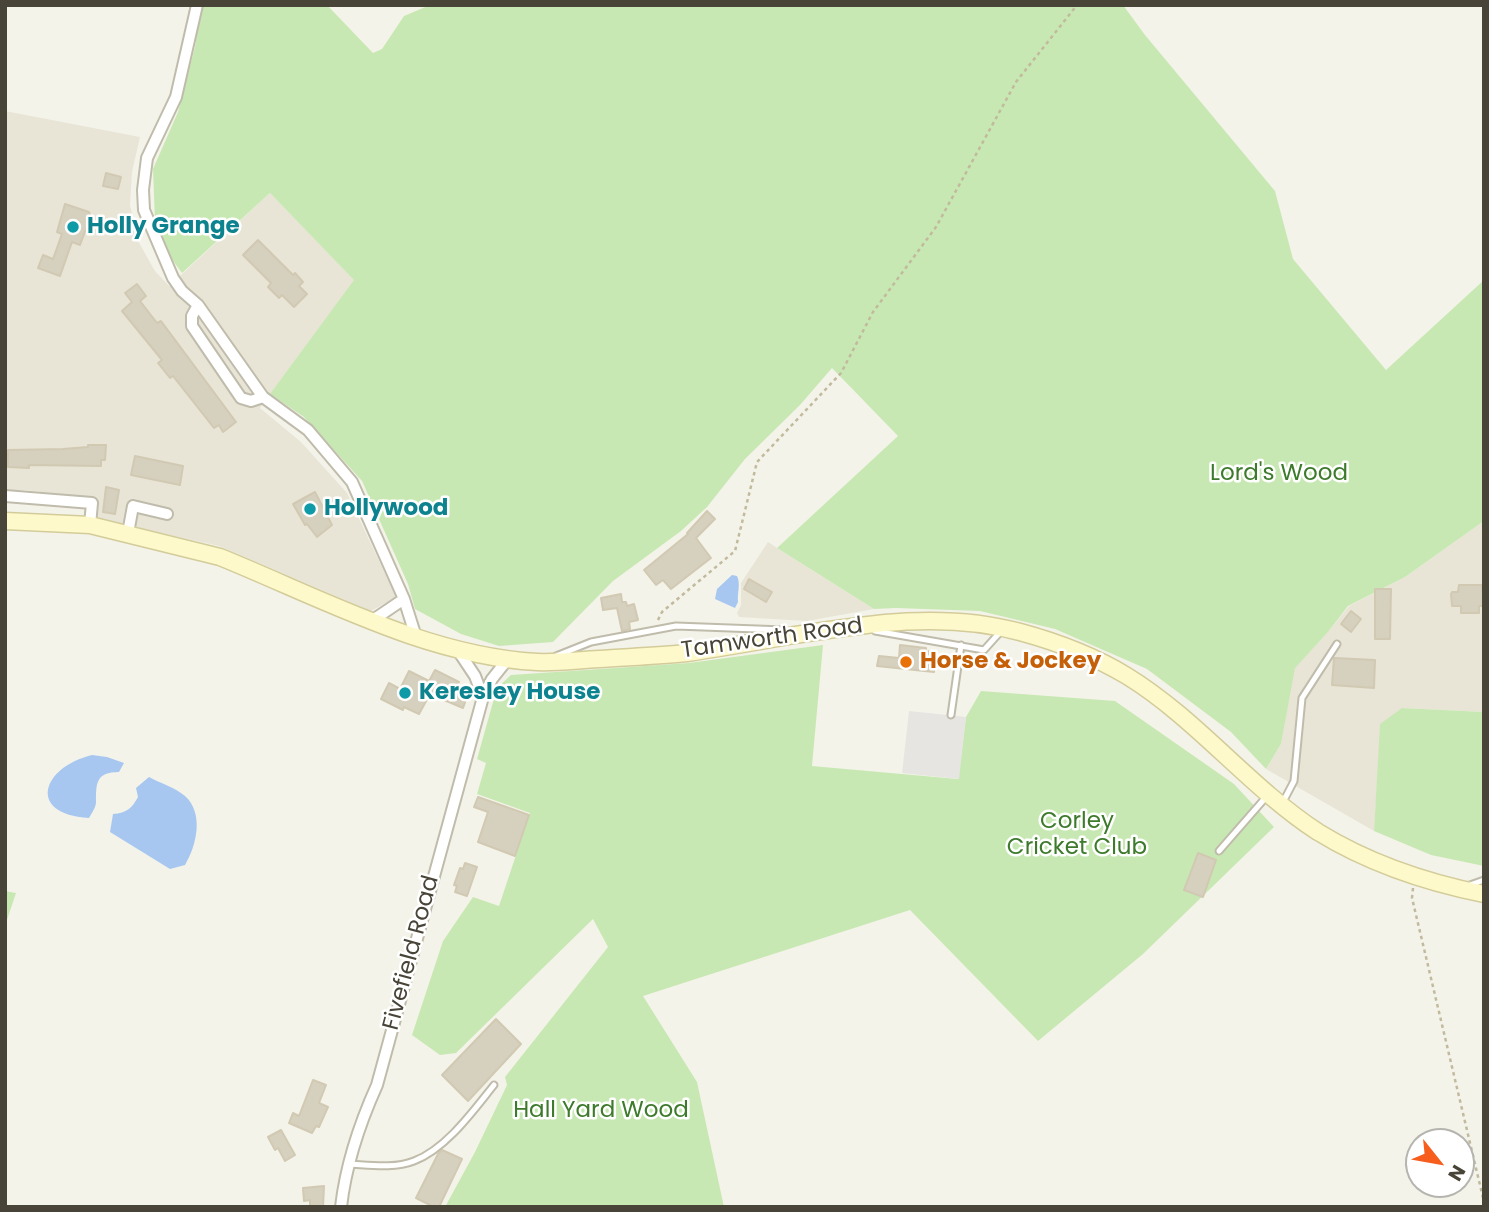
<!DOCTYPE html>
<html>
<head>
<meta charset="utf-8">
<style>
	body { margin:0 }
	#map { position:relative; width:1489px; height:1212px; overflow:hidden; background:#f4f3e9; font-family:Poppins,sans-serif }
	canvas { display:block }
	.frame { position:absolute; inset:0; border:7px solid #484438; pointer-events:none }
	.north { position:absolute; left:1405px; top:1128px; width:70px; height:70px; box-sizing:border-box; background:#fff; border:2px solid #b6b4af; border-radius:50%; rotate:121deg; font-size:19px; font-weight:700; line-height:28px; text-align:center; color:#484438 }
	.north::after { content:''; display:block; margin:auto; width:24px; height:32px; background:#f75e1e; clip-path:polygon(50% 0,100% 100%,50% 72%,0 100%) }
</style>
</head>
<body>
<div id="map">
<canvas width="1489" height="1212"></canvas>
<div class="frame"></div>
<div class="north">N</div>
</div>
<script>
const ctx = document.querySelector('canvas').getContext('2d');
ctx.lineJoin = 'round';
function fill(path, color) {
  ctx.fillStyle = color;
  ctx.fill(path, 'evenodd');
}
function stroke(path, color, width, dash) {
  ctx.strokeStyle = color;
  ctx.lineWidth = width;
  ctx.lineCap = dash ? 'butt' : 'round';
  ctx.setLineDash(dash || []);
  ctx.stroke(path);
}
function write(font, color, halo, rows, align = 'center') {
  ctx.font = font + ' Poppins,sans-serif';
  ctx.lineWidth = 5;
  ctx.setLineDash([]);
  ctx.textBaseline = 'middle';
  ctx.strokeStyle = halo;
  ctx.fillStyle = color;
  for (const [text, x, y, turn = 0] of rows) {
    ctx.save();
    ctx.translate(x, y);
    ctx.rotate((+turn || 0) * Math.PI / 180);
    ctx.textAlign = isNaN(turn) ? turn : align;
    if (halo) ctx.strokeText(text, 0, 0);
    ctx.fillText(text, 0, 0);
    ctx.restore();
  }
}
fill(new Path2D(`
	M5,111l135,26 -8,35 -2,33 8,36 17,30 14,15 101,-93 85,87 -95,128 41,34 46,51 49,104 -25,14 -152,-65 -125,-28v-19l-68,-9h-21z
	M1484,521v191l-81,-4 -22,16 -7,107 -108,-62 15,-25 13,-76 34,-36 21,-26 56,-29z
	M768,542l9,6 97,61 -67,12 -68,-4 -2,-4 4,-8v-22z`), '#e8e5d7');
fill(new Path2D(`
	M201,5h126l46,48 9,-4 22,-33 26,-11h693l22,30 130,156 18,68 93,111 98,-90v241l-79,56 -57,29 -20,26 -33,36 -14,76 -15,25 -35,-37 -84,-63 -92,-40 -75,-18 -84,-3 -22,1 -97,-61 121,-112 -66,-68 -32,37 -55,54 -38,48 -26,24 -68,50 -60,61 -54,4 -38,-12 -46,-25 -7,-25 -46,-103 -58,-64 -34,-23 84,-114 -84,-87 -88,80 -11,-15 -16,-36 -2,-53 25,-57 17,-65z
	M823,645l-11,121 146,13 8,-62 15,-26 134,10 119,83 40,43 -131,127 -105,87 -128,-131 -267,86 54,86 27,125h-279l30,-55 32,-67 -2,-8 103,-130 -15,-28 -137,134 -16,2 -28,-20 31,-94 30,-44 26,9 31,-93 -53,-19 9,-31 -9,-4 20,-71 14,-13 178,-12z
	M1402,708l82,4v154l-53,-11 -57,-24 6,-107z
	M5,891l11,2 -11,33z`), '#c8e8b3');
fill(new Path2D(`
	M909,711l57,6 -7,62 -57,-6z`), '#e6e5e1');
fill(new Path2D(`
	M732,575l5,1c4,8 0,17 1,26l-3,6 -20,-9 2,-10z
	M92,755l15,2 17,6 -5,9c-23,0 -23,11 -23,30 0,5 -4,11 -7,16 -63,-4 -47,-51 3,-63z
	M149,777c11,6 27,11 36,19 19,17 12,49 0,69l-15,4 -60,-37 3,-18c14,-1 19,-6 25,-17l-2,-9z`), '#a7c7f0');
const building = new Path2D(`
	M106,173l15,4 -3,12 -15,-3z
	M65,204l24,8 3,8 -3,1 -9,24 -8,-3 -12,34 -22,-8 5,-13 10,4 9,-25 -5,-2z
	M258,240l35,35 2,-2 8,9 -4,4 8,8 -13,13 -12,-12 -3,3 -11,-11 3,-4 -28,-28z
	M137,284l9,12 -6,5 17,22 4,-2 75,101 -13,10 -4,-7 -5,3 -41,-52 -3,2 -12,-15 4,-3 -40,-49 10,-9 -7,-9z
	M88,445h18l-1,15h-4v6l-72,-1v3l-21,-1v-17l55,-1 25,-2z
	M135,456l48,10 -3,19 -49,-10z
	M106,487l13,3 -4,24 -12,-2z
	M315,492l17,33 -15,12 -10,-13 -2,1 -12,-21z
	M707,511l8,8 -19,19 15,20 -40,31 -8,-9 -7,5 -12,-15 44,-36 -1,-1z
	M749,579l23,13 -6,10 -22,-13z
	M1459,585h23l2,21h-5v7h-18v-7h-9l-1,-12 1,-2h6z
	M1375,589h16l-1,50h-15z
	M621,594l1,8h4l1,4 7,-2 4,16 -9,2 1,7 -8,2 -5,-23 -14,2 -2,-12z
	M1351,611l10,8 -10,13 -10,-8z
	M900,645l26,3v3l10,1 -2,20 -57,-6 2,-10 20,2z
	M1334,658l41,2 -1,28 -42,-3z
	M435,670l24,12 -4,10 12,5 -4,11 -33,-14 -11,20 -15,-7 -1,3 -22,-11 8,-16 11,6 9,-18 20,10z
	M478,797l51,18 -14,41 -37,-14 10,-30 -14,-5z
	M1198,853l18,7 -13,37 -19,-7z
	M465,863l12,4 -10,29 -12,-4 2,-6 -3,-1 6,-17 3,1z
	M496,1019l25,25 -53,57 -26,-26z
	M313,1080l13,5 -7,18 9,4 -9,20 -3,-1 -4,7 -23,-10 4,-10 6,3z
	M281,1130l14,25 -10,6 -7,-13 -3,2 -7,-13z
	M442,1150l20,9 -23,48h-5l-18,-9 22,-44z
	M324,1186l-1,21h-13v-7l-6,1 -1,-13z`);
fill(building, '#d6d0bf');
stroke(building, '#d1c9b2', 2);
const lane = new Path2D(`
	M875,631l109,19 18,-20
	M556,656l35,-14 85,-16 108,4
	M951,715l10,-70
	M1283,802l11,-21 8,-83 35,-54
	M1219,851l48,-55
	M1470,885l14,-5
	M348,1164c21,1 46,5 66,-3 32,-12 59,-50 80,-76`);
const street = new Path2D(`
	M197,5l-21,92 -29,61 -4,32 1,20 29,68 9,13 16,14 65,92 45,33 44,52 52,117 12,38
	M198,305l-6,11v10l49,72 10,3 12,-4
	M5,496l87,7 -2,22
	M128,533l5,-27 34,8
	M373,620l31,-21
	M457,649l18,27 8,21
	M341,1207c5,-44 18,-82 36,-122l106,-388 9,-18 16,-20`);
const secondary = new Path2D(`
	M5,521l85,4 130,32c101,41 207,99 317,105 20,1 41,-2 62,-3 29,-2 59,-3 88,-6 34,-5 68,-11 102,-17 76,-12 155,-25 231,-4 37,10 74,24 107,44 70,43 122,111 191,156 52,32 106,50 166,62`);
stroke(lane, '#c0bcac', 9);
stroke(street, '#c0bcac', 14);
stroke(secondary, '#d3cc9a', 19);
stroke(new Path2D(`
	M658,620l4,-8 73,-61 22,-89 84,-89 32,-61 63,-85 80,-145 61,-77
	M1413,888l-1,10 72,304`), '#c1ba9d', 2.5, [3.5, 3.5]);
stroke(lane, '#fff', 5);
stroke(street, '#fff', 10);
stroke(secondary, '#fef9ca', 16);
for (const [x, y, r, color] of [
	[73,227,7,"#0f9aa8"],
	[310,509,7,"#0f9aa8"],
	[906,662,7,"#e8710a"],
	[405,693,7,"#0f9aa8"]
]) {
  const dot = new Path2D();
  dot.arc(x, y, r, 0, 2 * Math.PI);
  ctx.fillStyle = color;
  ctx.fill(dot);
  stroke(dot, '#fff', 2.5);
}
write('bold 23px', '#0d838f', '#fff', [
	["Holly Grange",87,227],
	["Hollywood",324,509],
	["Keresley House",419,693]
], 'left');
write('23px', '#3d7a2b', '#fff', [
	["Lord's Wood",1279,474],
	["Corley",1077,822],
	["Cricket Club",1077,848],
	["Hall Yard Wood",601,1111]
]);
write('23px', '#484438', '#fff', [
	["Tamworth Road",772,639,-8],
	["Fivefield Road",412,953,-75]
]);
write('bold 23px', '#c56008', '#fff', [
	["Horse & Jockey",920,662]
], 'left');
</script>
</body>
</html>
